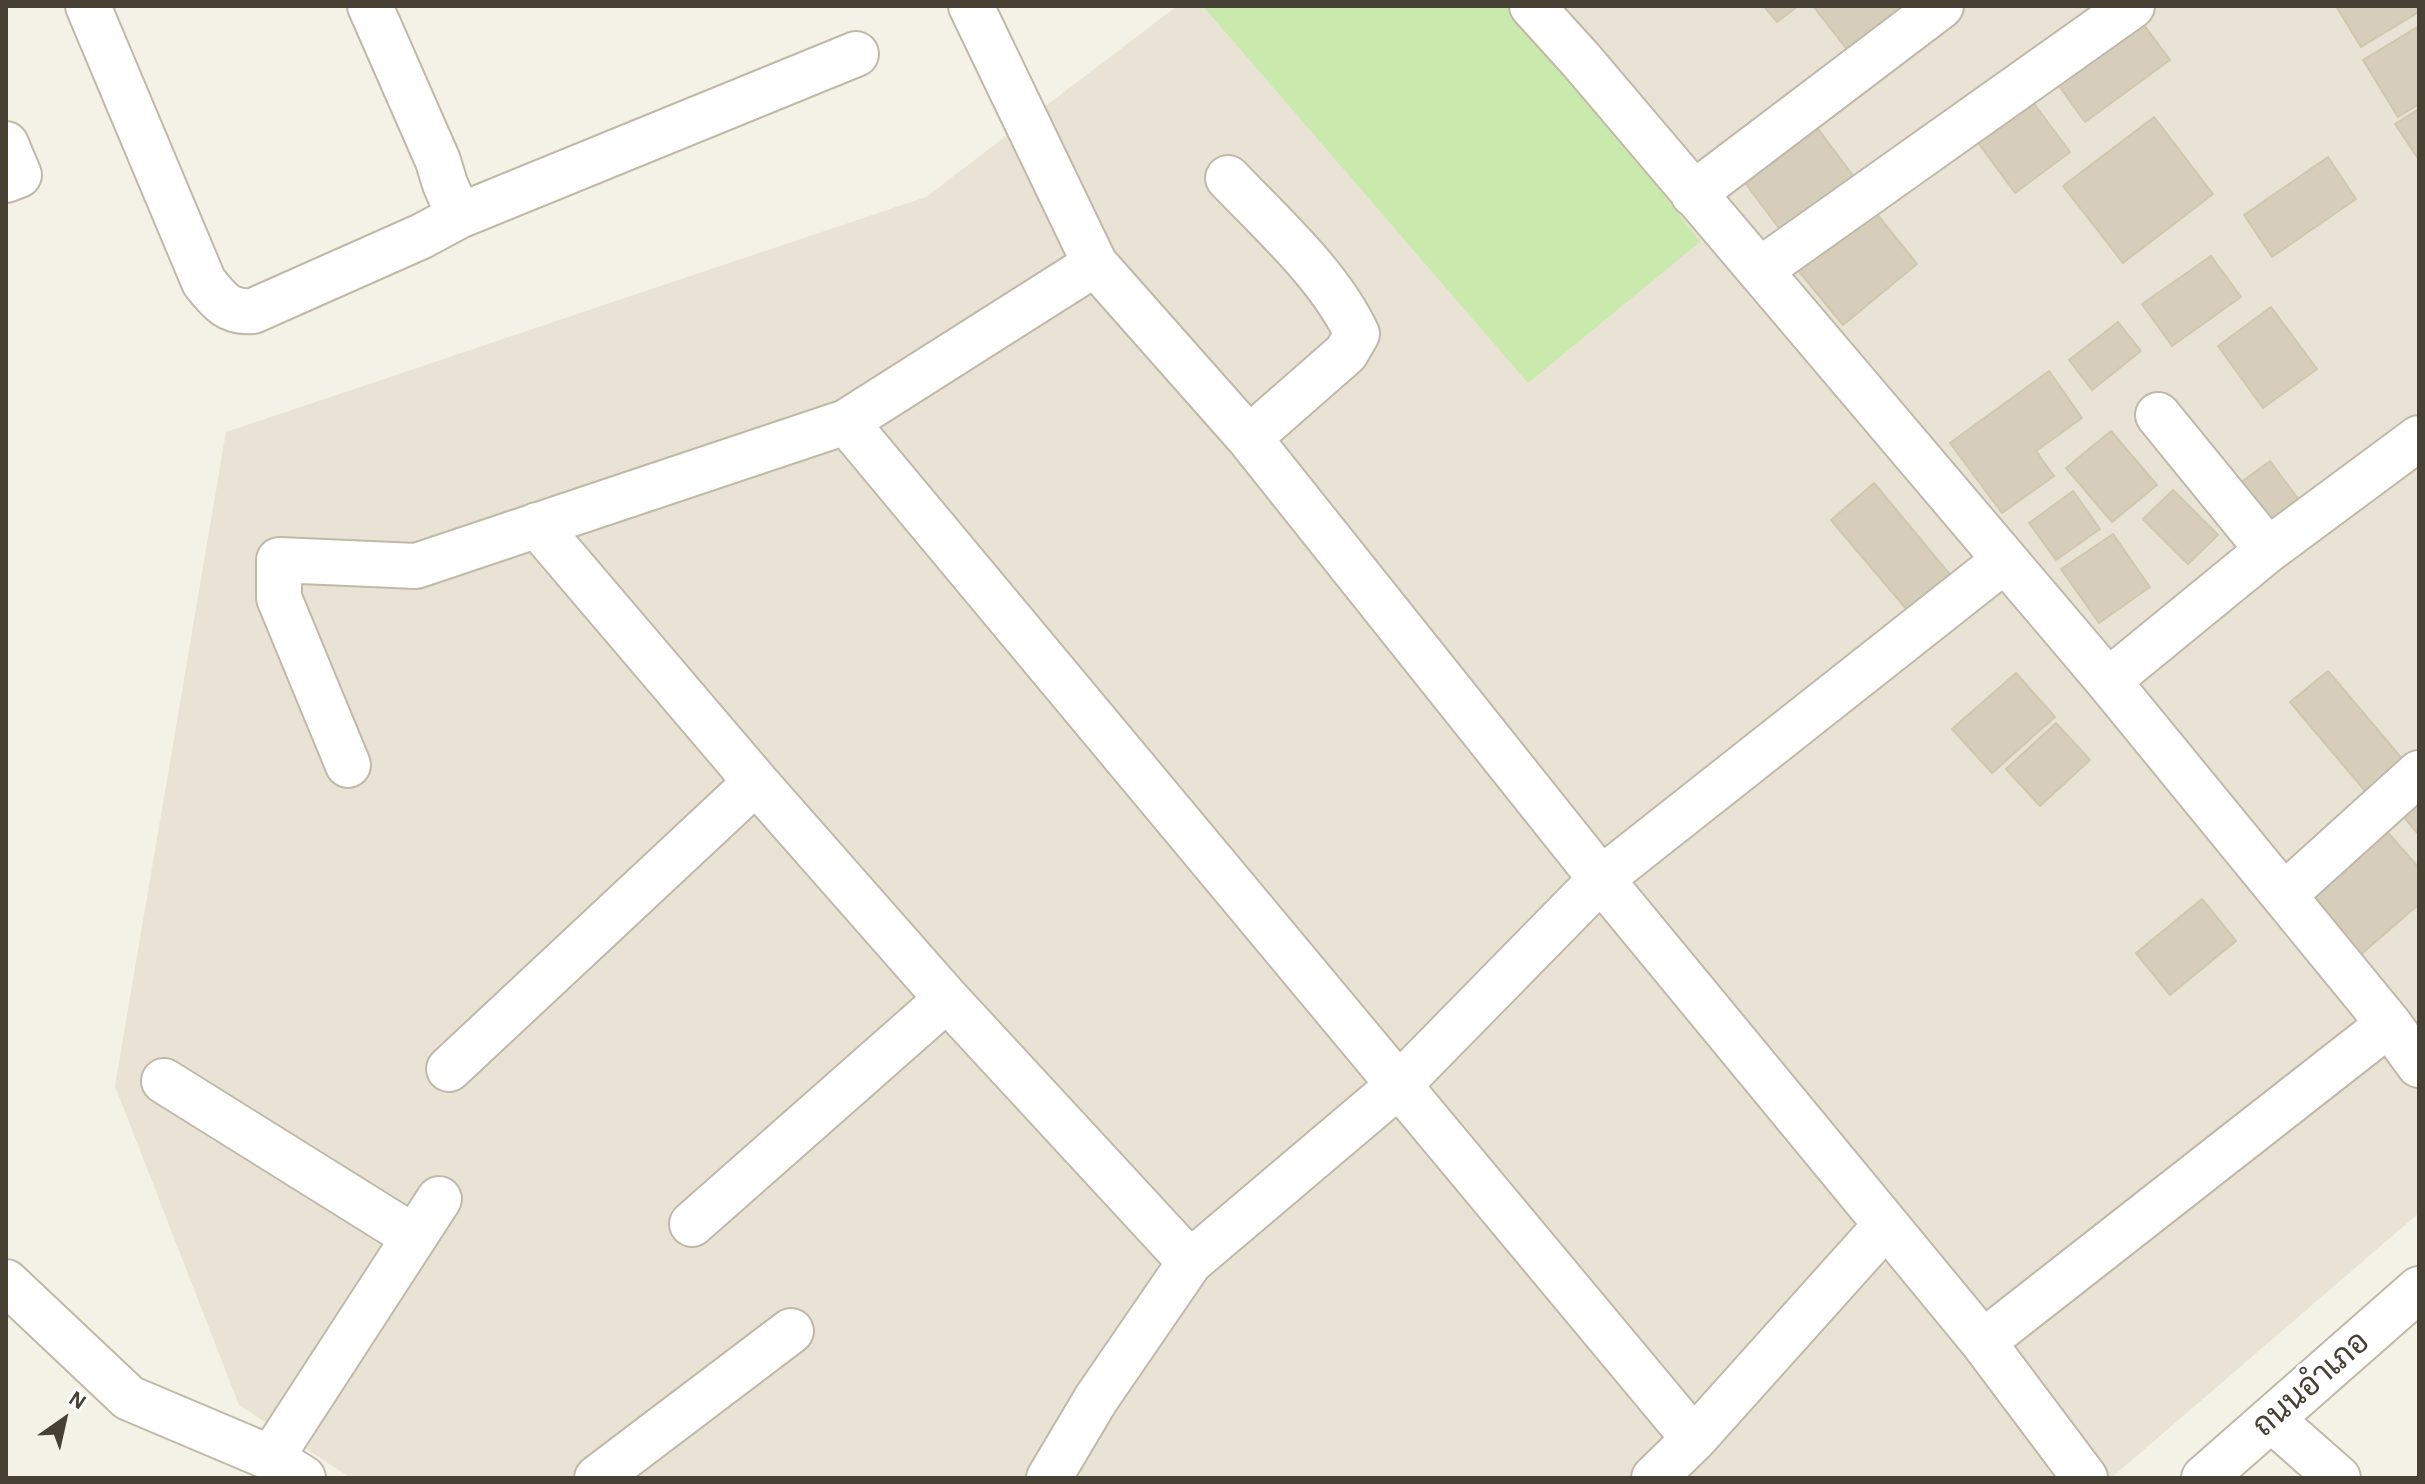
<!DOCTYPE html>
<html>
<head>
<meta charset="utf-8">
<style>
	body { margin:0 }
	#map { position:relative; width:2425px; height:1484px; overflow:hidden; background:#f4f1e6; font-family:"Alegreya Sans",sans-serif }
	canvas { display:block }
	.frame { position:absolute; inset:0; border:8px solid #474135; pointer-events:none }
	.north { position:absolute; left:24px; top:1380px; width:80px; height:80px; -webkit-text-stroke:6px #fff; paint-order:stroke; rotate:34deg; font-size:22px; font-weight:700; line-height:32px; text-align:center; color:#474135 }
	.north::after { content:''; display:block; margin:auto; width:28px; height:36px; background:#474135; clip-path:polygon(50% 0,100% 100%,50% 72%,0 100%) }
</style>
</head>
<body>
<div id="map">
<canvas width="2425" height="1484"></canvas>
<div class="frame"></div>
<div class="north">N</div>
</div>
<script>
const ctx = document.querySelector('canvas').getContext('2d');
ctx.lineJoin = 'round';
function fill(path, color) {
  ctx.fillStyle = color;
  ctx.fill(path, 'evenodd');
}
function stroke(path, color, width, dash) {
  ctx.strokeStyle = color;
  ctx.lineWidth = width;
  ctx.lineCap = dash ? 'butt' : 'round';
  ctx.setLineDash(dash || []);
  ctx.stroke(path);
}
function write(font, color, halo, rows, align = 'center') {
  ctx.font = font + ' "Alegreya Sans",Sarabun,sans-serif';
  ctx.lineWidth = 8;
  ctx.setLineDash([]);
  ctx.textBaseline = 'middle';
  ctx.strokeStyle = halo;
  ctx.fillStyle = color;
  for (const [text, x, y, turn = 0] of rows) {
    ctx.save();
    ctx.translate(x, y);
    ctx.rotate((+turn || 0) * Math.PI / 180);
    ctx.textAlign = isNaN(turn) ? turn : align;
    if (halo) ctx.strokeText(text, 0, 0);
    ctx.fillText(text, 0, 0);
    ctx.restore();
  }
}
fill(new Path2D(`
	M1177,6h1242v1207l-308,265h-1760l-112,-73 -124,-319 111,-654 700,-235z`), '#e8e3d4');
fill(new Path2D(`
	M1203,6h318l179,236 -172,141z`), '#caeaad');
const building = new Path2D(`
	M1764,6h34l-21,16z
	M1813,6h125l-78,60z
	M2336,6h83v6l-58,35z
	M2139,18l31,42 -85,62 -31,-43z
	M2419,26v78l-21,13 -35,-57z
	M2026,93l44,59 -55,41 -44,-60z
	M2419,109v51l-24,-36z
	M2154,117l59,77 -90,69 -60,-77z
	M1816,126l38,51 -73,54 -38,-51z
	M2328,157l28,42 -84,58 -28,-42z
	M1872,208l45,56 -74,61 -46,-56z
	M2211,256l30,41 -69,49 -30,-42z
	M2271,307l46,62 -54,39 -45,-62z
	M2118,322l23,29 -49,39 -23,-30z
	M2049,371l33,47 -46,33 18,25 -52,37 -52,-70z
	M2111,431l46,54 -45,37 -46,-54z
	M2270,461l32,43 -38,27 -31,-43z
	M1874,483l82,99 -43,35 -82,-97z
	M2173,490l45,45 -30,29 -45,-45z
	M2073,491l27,38 -44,31 -27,-37z
	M2113,534l37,53 -51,36 -38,-54z
	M2328,671l76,90 -38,31 -76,-90z
	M2016,673l39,44 -63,56 -40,-44z
	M2056,723l34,37 -50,46 -34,-37z
	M2419,793v42l-21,-25z
	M2383,827l36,41v36l-61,53 -54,-61z
	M2202,899l34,42 -66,54 -34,-42z`);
fill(building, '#d6cdbb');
stroke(building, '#d1c6ae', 2);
const minor = new Path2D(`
	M88,6l116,276c15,19 24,31 49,29l169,-75 37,-20 -14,-32 -7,-23 -68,-155
	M971,6l124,258 154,174 352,441 382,463 102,136
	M1532,6l49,54 527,621
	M6,144l13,31 -13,5
	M1228,178c45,47 102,98 129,156l-11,19 -97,85
	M1693,194l248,-188
	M459,216l397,-162
	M1095,264l-249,158 848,1017 192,-214
	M1760,270l372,-264
	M2158,415l110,135
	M2419,438l-151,112 -160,131 281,343 30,41
	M537,525l219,257
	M348,765l-69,-167v-38l137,6 430,-144
	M2284,895l135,-122
	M449,1069l307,-287 191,217
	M164,1081l250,156
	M692,1224l255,-225 243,263
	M6,1282l123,116 142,60
	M1983,1342l406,-318
	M2271,1419l67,59
	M303,1478l-32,-20 168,-259
	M597,1478l194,-147
	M1049,1478l47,-79 94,-137 209,-177 202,-206 404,-319
	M1654,1478l40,-39
	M2204,1478l215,-189`);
stroke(minor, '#c0b9a8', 48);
stroke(minor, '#fff', 44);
write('32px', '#474135', '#fff', [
	["ถนนอำเภอ",2311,1384,-41]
]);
</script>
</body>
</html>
